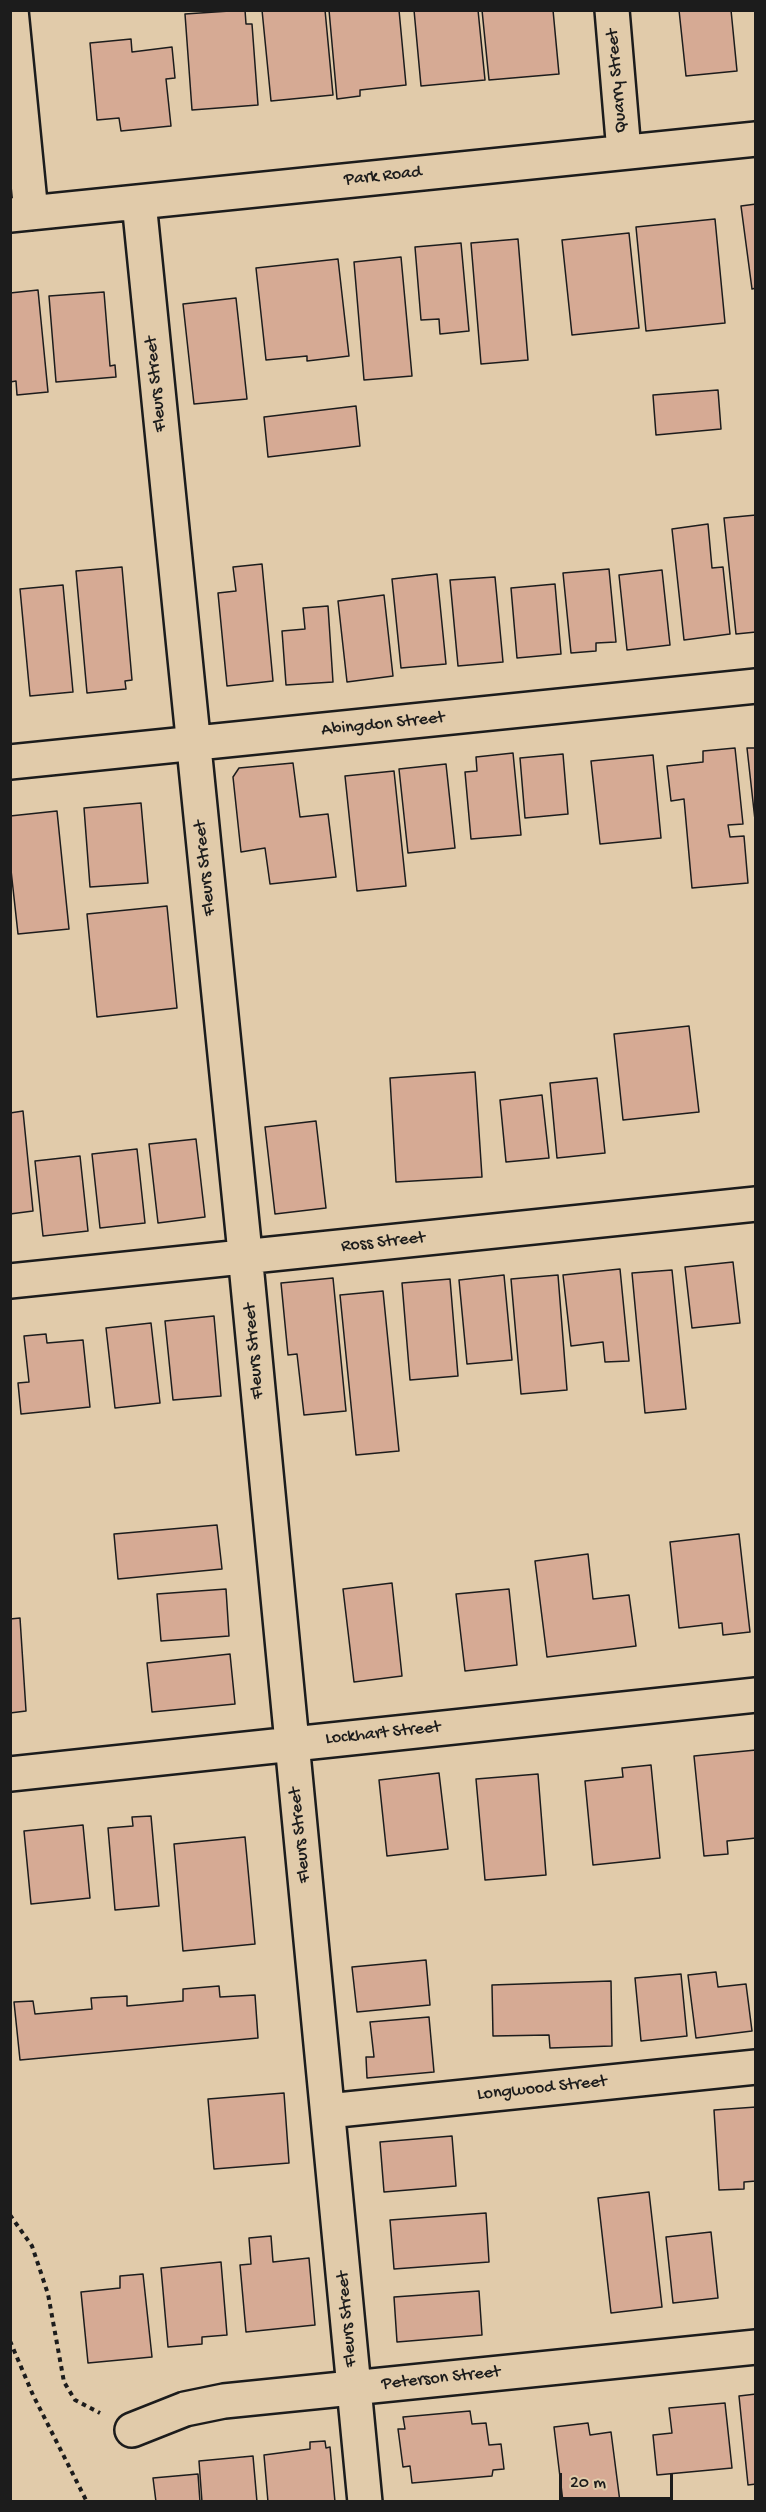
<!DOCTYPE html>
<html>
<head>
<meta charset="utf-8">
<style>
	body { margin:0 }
	#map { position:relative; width:766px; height:2512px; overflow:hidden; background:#e1cbaa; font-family:"Gochi Hand",sans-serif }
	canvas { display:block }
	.frame { position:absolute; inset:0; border:12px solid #1c1c1c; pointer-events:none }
	.scale { position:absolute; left:559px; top:2473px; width:114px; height:27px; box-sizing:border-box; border:3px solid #1c1c1c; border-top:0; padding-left:8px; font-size:18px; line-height:21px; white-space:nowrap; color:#1c1c1c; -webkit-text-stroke:4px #e1cbaa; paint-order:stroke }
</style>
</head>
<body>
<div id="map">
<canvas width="766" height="2512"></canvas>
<div class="frame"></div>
<div class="scale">20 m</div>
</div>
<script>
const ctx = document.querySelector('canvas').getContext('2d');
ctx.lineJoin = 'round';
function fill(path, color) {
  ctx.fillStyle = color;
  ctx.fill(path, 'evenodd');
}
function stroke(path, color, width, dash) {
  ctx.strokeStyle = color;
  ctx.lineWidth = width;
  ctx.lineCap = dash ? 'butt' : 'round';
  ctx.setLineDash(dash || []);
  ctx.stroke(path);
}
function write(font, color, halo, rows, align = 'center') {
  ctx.font = font + ' "Gochi Hand",sans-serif';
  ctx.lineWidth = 4.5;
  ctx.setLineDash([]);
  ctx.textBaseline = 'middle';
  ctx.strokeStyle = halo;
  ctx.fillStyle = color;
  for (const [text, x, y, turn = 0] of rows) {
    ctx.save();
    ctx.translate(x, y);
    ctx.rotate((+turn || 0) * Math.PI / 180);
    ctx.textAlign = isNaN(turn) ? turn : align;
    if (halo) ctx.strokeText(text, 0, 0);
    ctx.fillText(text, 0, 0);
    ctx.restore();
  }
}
const building = new Path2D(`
	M245,10l1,14h6l6,81 -66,5 -7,-96z
	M262,10h63l8,85 -62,6z
	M329,10h70l7,75 -46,5v6l-23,3z
	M414,10h64l7,70 -64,6z
	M482,10h71l6,64 -70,6z
	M679,10h52l6,61 -51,5z
	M131,39l1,13 40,-5 3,31 -9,1 5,47 -50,5 -2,-13 -22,2 -7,-77z
	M756,204v84l-4,1 -11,-83z
	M715,219l10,104 -79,8 -10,-104z
	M629,233l10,95 -67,7 -10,-95z
	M518,239l10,121 -47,4 -10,-121z
	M461,243l8,88 -29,3 -1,-15 -18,1 -6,-73z
	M401,257l11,119 -48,4 -10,-118z
	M338,259l11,97 -42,5v-5l-41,4 -10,-92z
	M38,290l10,102 -31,3 -1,-14 -6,1v-89z
	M104,292l6,74 5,-1 1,12 -60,5 -7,-86z
	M236,298l11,101 -53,5 -11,-100z
	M718,390l3,39 -65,6 -3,-40z
	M356,406l4,40 -92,11 -4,-40z
	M756,515v117l-20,2 -12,-116z
	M708,524l4,44 11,-1 7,67 -46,6 -12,-111z
	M262,564l11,117 -46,5 -9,-93 18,-2 -3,-24z
	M122,567l10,113 -7,1 1,8 -39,4 -11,-122z
	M609,569l7,73 -20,1v8l-25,2 -8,-80z
	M662,570l8,75 -43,5 -8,-75z
	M437,574l9,90 -45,4 -9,-89z
	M495,577l8,85 -45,4 -8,-86z
	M555,584l6,70 -44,4 -6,-70z
	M63,585l10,107 -43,4 -10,-107z
	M384,595l9,81 -46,6 -9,-81z
	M328,606l5,76 -47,3 -4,-54 23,-2 -2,-21z
	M735,748l8,76 -15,1 2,12 14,-1 4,47 -56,5 -8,-89 -13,2 -4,-35 36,-4v-11z
	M747,748h9v81z
	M513,753l8,82 -50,4 -6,-67 12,-1 -1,-14z
	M563,754l5,60 -43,4 -5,-60z
	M653,755l8,83 -61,6 -9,-83z
	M293,763l7,54 28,-3 8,63 -66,7 -5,-36 -24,4 -8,-75 6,-9z
	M446,764l9,84 -47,5 -9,-84z
	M394,771l12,115 -49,5 -12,-115z
	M141,803l7,80 -58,4 -6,-79z
	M57,811l12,118 -51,5 -8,-73v-45z
	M167,906l10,102 -80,9 -10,-103z
	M689,1026l10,86 -76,8 -9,-86z
	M475,1072l7,105 -86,5 -6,-104z
	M597,1078l8,75 -48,5 -7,-75z
	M542,1095l7,63 -43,4 -6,-62z
	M23,1111l10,100 -23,3v-101z
	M316,1121l10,87 -51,6 -10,-87z
	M196,1139l9,78 -47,6 -9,-79z
	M137,1149l8,74 -45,5 -8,-74z
	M80,1156l8,75 -45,5 -8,-75z
	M733,1262l7,61 -48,5 -7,-61z
	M620,1269l9,92 -24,1 -2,-20 -32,4 -8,-71z
	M672,1270l14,139 -41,4 -13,-140z
	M504,1275l8,85 -45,4 -8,-84z
	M558,1275l9,115 -46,4 -10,-115z
	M333,1278l13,133 -42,4 -7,-61 -9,1 -7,-72z
	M450,1279l8,97 -48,4 -8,-97z
	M383,1291l16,160 -43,4 -16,-160z
	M214,1316l7,80 -48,4 -8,-79z
	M151,1323l9,80 -45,5 -9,-80z
	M46,1334l1,9 36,-3 7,67 -69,7 -3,-31 11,-1 -5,-46z
	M217,1525l5,44 -104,10 -4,-45z
	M739,1534l11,98 -27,3 -1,-12 -43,5 -9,-86z
	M588,1554l5,45 36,-4 7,51 -89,11 -12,-96z
	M392,1583l10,93 -48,6 -11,-93z
	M226,1589l3,47 -68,5 -4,-47z
	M509,1589l8,76 -52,6 -9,-77z
	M20,1618l6,93 -16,2v-94z
	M230,1654l5,50 -83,8 -5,-49z
	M756,1750v88l-29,3 1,13 -24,2 -10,-100z
	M651,1765l9,93 -67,7 -8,-84 38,-4 -1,-9z
	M439,1773l9,76 -61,7 -8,-76z
	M538,1774l8,101 -61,5 -9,-101z
	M151,1816l8,90 -44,4 -7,-82 25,-2 -1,-9z
	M83,1825l7,73 -59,6 -7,-73z
	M245,1837l10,107 -72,7 -9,-107z
	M426,1960l4,45 -73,7 -5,-45z
	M716,1972l2,15 28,-3 6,47 -56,7 -8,-63z
	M681,1974l6,62 -46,5 -6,-63z
	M611,1981l1,65 -62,2 -1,-13 -56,1 -1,-51z
	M219,1986l1,11 35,-2 3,43 -238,22 -6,-58 19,-1 2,13 57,-5 -1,-11 36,-2v10l56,-5v-12z
	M429,2017l5,55 -67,6 -1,-21h8l-4,-35z
	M284,2093l5,70 -75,6 -6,-70z
	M756,2107v74l-12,1v7l-25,1 -5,-80z
	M452,2136l4,50 -72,6 -4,-50z
	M649,2192l13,115 -51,6 -13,-115z
	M486,2213l3,49 -95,7 -4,-49z
	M711,2232l7,66 -45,5 -7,-66z
	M271,2236l2,26 36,-4 6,67 -69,7 -6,-67 11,-1 -2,-26z
	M221,2262l6,73 -25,2v7l-34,3 -7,-79z
	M143,2274l9,83 -64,6 -7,-71 39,-4v-12z
	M479,2291l3,44 -85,7 -3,-45z
	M756,2394v90l-8,1 -9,-89z
	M725,2403l7,65 -75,7 -4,-40 19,-2 -3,-25z
	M470,2411l2,13 14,-1 3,22 12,-1 3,25 -11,1 -1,6 -80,7 -2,-17 -7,1 -5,-38h7l-2,-12z
	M588,2423l2,12 21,-3 9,70h-57l-9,-75z
	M325,2441l1,7 4,-1 5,55h-67l-4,-47 46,-6v-7z
	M253,2456l4,46h-55l-3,-41z
	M198,2474l2,28h-44l-3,-24z`);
fill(building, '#d6aa94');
stroke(building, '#1c1c1c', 1.5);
const minor = new Path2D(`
	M11,10l20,203
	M612,10l12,142
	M139,202l104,1031 122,1269
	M10,215l746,-76
	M10,762l746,-76
	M10,1281l746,-77
	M10,1774l746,-79
	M328,2111l428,-44
	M132,2430l53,-21 39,-8 532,-54`);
stroke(minor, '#1c1c1c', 38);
stroke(new Path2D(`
	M10,2215l22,31 16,48 16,88 11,18 25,13
	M10,2341l23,54 54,107`), '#1c1c1c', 4, [4.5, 4.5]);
stroke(minor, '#e1cbaa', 33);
write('18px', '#1c1c1c', '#e1cbaa', [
	["Quarry Street",618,81,-95],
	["Park Road",383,177,-6],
	["Fleurs Street",157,384,-96],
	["Abingdon Street",383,725,-6],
	["Fleurs Street",206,868,-96],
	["Ross Street",383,1243,-6],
	["Fleurs Street",255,1351,-95],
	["Lockhart Street",383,1734,-6],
	["Fleurs Street",301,1835,-96],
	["Longwood Street",542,2089,-6],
	["Fleurs Street",348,2319,-95],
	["Peterson Street",441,2379,-6]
]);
</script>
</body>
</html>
